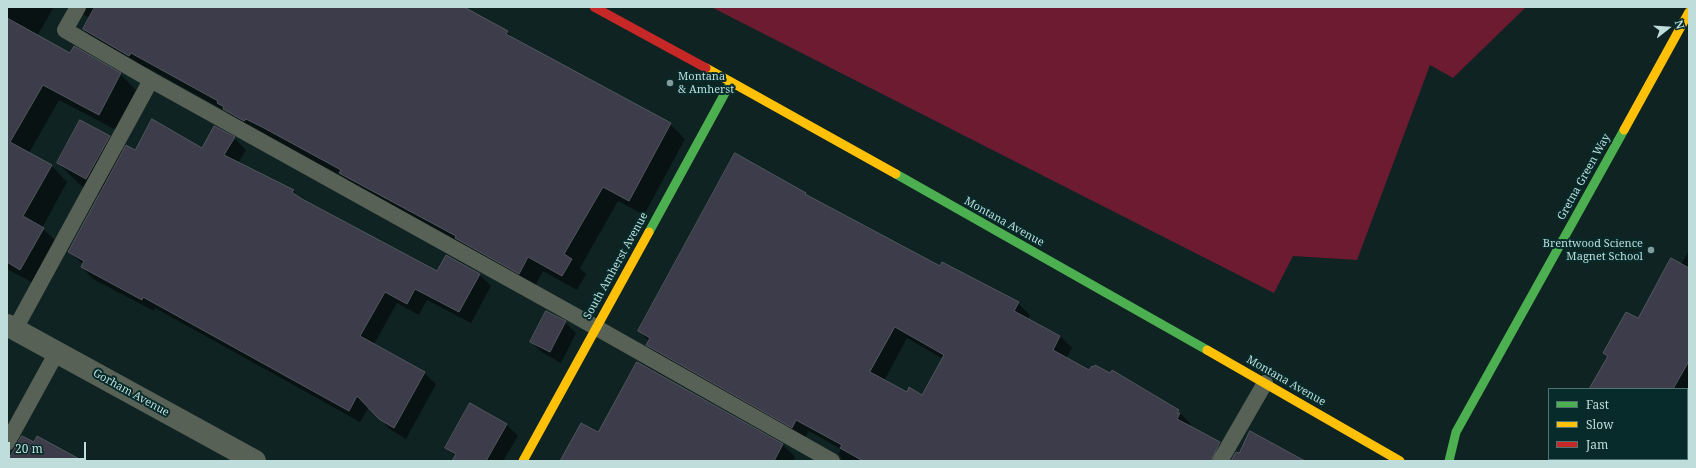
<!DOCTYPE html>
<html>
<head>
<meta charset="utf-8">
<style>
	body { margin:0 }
	#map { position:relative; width:1696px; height:468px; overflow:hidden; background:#0f2322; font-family:"Noto Serif",serif }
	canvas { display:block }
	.frame { position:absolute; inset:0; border:8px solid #bedddb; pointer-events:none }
	.legend { position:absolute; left:1548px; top:388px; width:140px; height:72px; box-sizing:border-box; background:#072b2a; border:1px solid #507271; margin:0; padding:5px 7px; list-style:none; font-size:12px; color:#bedddb }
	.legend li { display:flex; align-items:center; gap:8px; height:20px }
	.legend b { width:20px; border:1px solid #507271 }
	.north { position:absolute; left:1648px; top:8px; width:40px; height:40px; -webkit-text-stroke:3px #072b2a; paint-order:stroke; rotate:73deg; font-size:11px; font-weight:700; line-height:16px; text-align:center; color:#bedddb }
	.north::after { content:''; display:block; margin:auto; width:14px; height:18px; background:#bedddb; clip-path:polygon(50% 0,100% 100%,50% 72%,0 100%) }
	.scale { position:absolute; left:8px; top:442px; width:78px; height:18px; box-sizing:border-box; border:2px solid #bedddb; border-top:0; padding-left:5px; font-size:12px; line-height:14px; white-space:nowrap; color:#bedddb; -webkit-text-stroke:3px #072b2a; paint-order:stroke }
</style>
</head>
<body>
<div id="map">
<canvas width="1696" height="468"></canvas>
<div class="frame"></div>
<ul class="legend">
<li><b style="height:5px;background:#4caf50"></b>Fast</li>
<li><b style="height:5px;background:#ffc107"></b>Slow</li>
<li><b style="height:5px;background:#c62828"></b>Jam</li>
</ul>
<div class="north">N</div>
<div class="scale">20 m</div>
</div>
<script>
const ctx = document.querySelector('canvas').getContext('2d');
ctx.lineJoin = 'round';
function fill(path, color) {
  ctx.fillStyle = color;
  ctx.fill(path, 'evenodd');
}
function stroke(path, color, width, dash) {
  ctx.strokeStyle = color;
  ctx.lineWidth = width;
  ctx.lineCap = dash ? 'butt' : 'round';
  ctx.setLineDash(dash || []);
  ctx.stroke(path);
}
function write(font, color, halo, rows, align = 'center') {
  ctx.font = font + ' "Noto Serif",serif';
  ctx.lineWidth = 4;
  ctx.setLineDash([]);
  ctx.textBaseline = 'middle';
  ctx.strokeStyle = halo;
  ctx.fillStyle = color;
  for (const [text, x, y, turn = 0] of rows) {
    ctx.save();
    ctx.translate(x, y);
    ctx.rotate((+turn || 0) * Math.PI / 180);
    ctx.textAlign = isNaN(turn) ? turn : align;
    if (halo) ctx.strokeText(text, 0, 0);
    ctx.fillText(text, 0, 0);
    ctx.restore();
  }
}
fill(new Path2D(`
	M711,7h815l-73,71 -23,-13 -73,195 -64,-4 -19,37z`), '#6c1b30');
fill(new Path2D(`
	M7,7h47l-17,29 33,18 50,20 16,16 -20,40 -57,-30 -30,53 22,12 16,17 -25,46 18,17 -23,40 -30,-16z
	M69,7h26l-1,4 2,-4h366l45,25 7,7 156,85 15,15 -41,76 -26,-14 -38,67 6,6 -9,16 -34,-19 -9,17 -179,-100 -10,-10 -65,-35 -41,-19 -12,-12 -81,-45 -2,4 -45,-27 -15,-15 8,-14 -4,2z
	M109,137l15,15 78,-3 32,-11 12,12 -8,13 55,27 10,11 135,72 41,1 12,12 -20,37 -44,-23 -8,15 -22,-12 -23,41 50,29 12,11 -30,55 -15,-9 -22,-23 -9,15 -205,-114 -1,3 -61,-32 -11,-12 1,-3 -14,-12 31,-56 -20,-11 -22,-22z
	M805,194l4,3 131,71 78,35 12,12 -2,4 32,17 12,12 -6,11 24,13 88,39 12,12v4l29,16 12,12 -3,6h-386l-3,-8 2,-4 -32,-18 -5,8 -145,-82 -12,-12 2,-4 -10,-10zM907,338l36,21 -21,38 -15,-4 -23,-12z
	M1689,250v163l-2,4v-28h-93l15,-32 -5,-4 34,-33 43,-55z
	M565,322l11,11 -15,30 -18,-10 -12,-11z
	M638,363l145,82 12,12 -2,4h-232l38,-27z
	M506,424l12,12 -15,25h-41l-16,-13z
	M22,438l55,21 2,-2 7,4h-79z
	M1687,452l2,2v7h-102l-2,-2h102z`), '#0007');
const building = new Path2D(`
	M95,7h369l44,24 -2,3 165,89 -42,78 -26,-14 -39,67 8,5 -10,17 -34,-19 -9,17 -64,-36 1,-2 -117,-63 2,-3 -77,-42 -18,-9 -2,2 -21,-12 1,-2 -7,-4 1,-2 -87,-48 -2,3 -46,-27z
	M7,18l63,35 4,-7 47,27 -22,42 -56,-30 -33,57 42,23 -29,51 21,12 -24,42 -13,-8z
	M152,119l50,29 12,-22 21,11 -11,18 70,35 -2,2 10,7 135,72 9,-16 34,19 -21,38 -44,-23 -8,15 -22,-12 -25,44 65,36 -31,56 -15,-9 -22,-23 -8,15 -206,-114 -1,3 -61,-33 3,-6 -16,-9 58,-107 9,5z
	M80,120l30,16 -24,43 -29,-16z
	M735,153l71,40 -1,1 135,72 2,-4 77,40 -5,9 46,25 -7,14 36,20 3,-4 2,1 1,-2 15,8 2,-3 67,40 -2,3h3l-3,6 43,23 -9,19h-348l-23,-13 2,-3 -46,-25 -4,8 -146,-83 4,-7 -12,-7zM895,327l49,28 -22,40 -13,-8 -2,5 -37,-20z
	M1671,258l18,10v93l-16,28h-84l19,-33 -5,-3 23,-41 12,6z
	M546,311l20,10 -16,31 -20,-10z
	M637,362l146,82 -9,17h-214l21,-38 17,9z
	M470,403l37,21 -21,37h-34l4,-7 -11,-6z
	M1250,431l55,30h-74l5,-9 3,1z
	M22,436l12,6 3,-6 46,25h-75z`);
fill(building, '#3d3c4b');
stroke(building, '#52565d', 1);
stroke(new Path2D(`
	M78,7l-13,23 86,50 423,235 258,146
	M15,329l136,-249
	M7,443l50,-91
	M1220,461l45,-78`), '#586156', 16);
stroke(new Path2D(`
	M7,325l248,136`), '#586156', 22);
stroke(new Path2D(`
	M896,174l311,176
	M649,232l82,-150
	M1449,461l7,-29 168,-302`), '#4caf50', 9);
stroke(new Path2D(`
	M706,68l190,106
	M1624,130l65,-118
	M1207,350l193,111
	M523,461l126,-229`), '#ffc107', 9);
stroke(new Path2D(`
	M594,7l112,61`), '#c62828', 9);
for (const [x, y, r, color] of [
	[670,83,4,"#819c9a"],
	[1651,250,4,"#819c9a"]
]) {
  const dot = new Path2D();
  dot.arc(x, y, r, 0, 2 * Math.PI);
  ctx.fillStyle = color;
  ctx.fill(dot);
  stroke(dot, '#072b2a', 1.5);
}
write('11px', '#bedddb', '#072b2a', [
	["Montana",678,77],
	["& Amherst",678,90],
	["Brentwood Science",1643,244,"right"],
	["Magnet School",1643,257,"right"]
], 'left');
write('11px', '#bedddb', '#072b2a', [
	["Gretna Green Way",1584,177,-61],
	["Montana Avenue",1004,222,29],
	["South Amherst Avenue",616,266,-61],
	["Montana Avenue",1286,381,30],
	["Gorham Avenue",131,393,29]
]);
</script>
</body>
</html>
